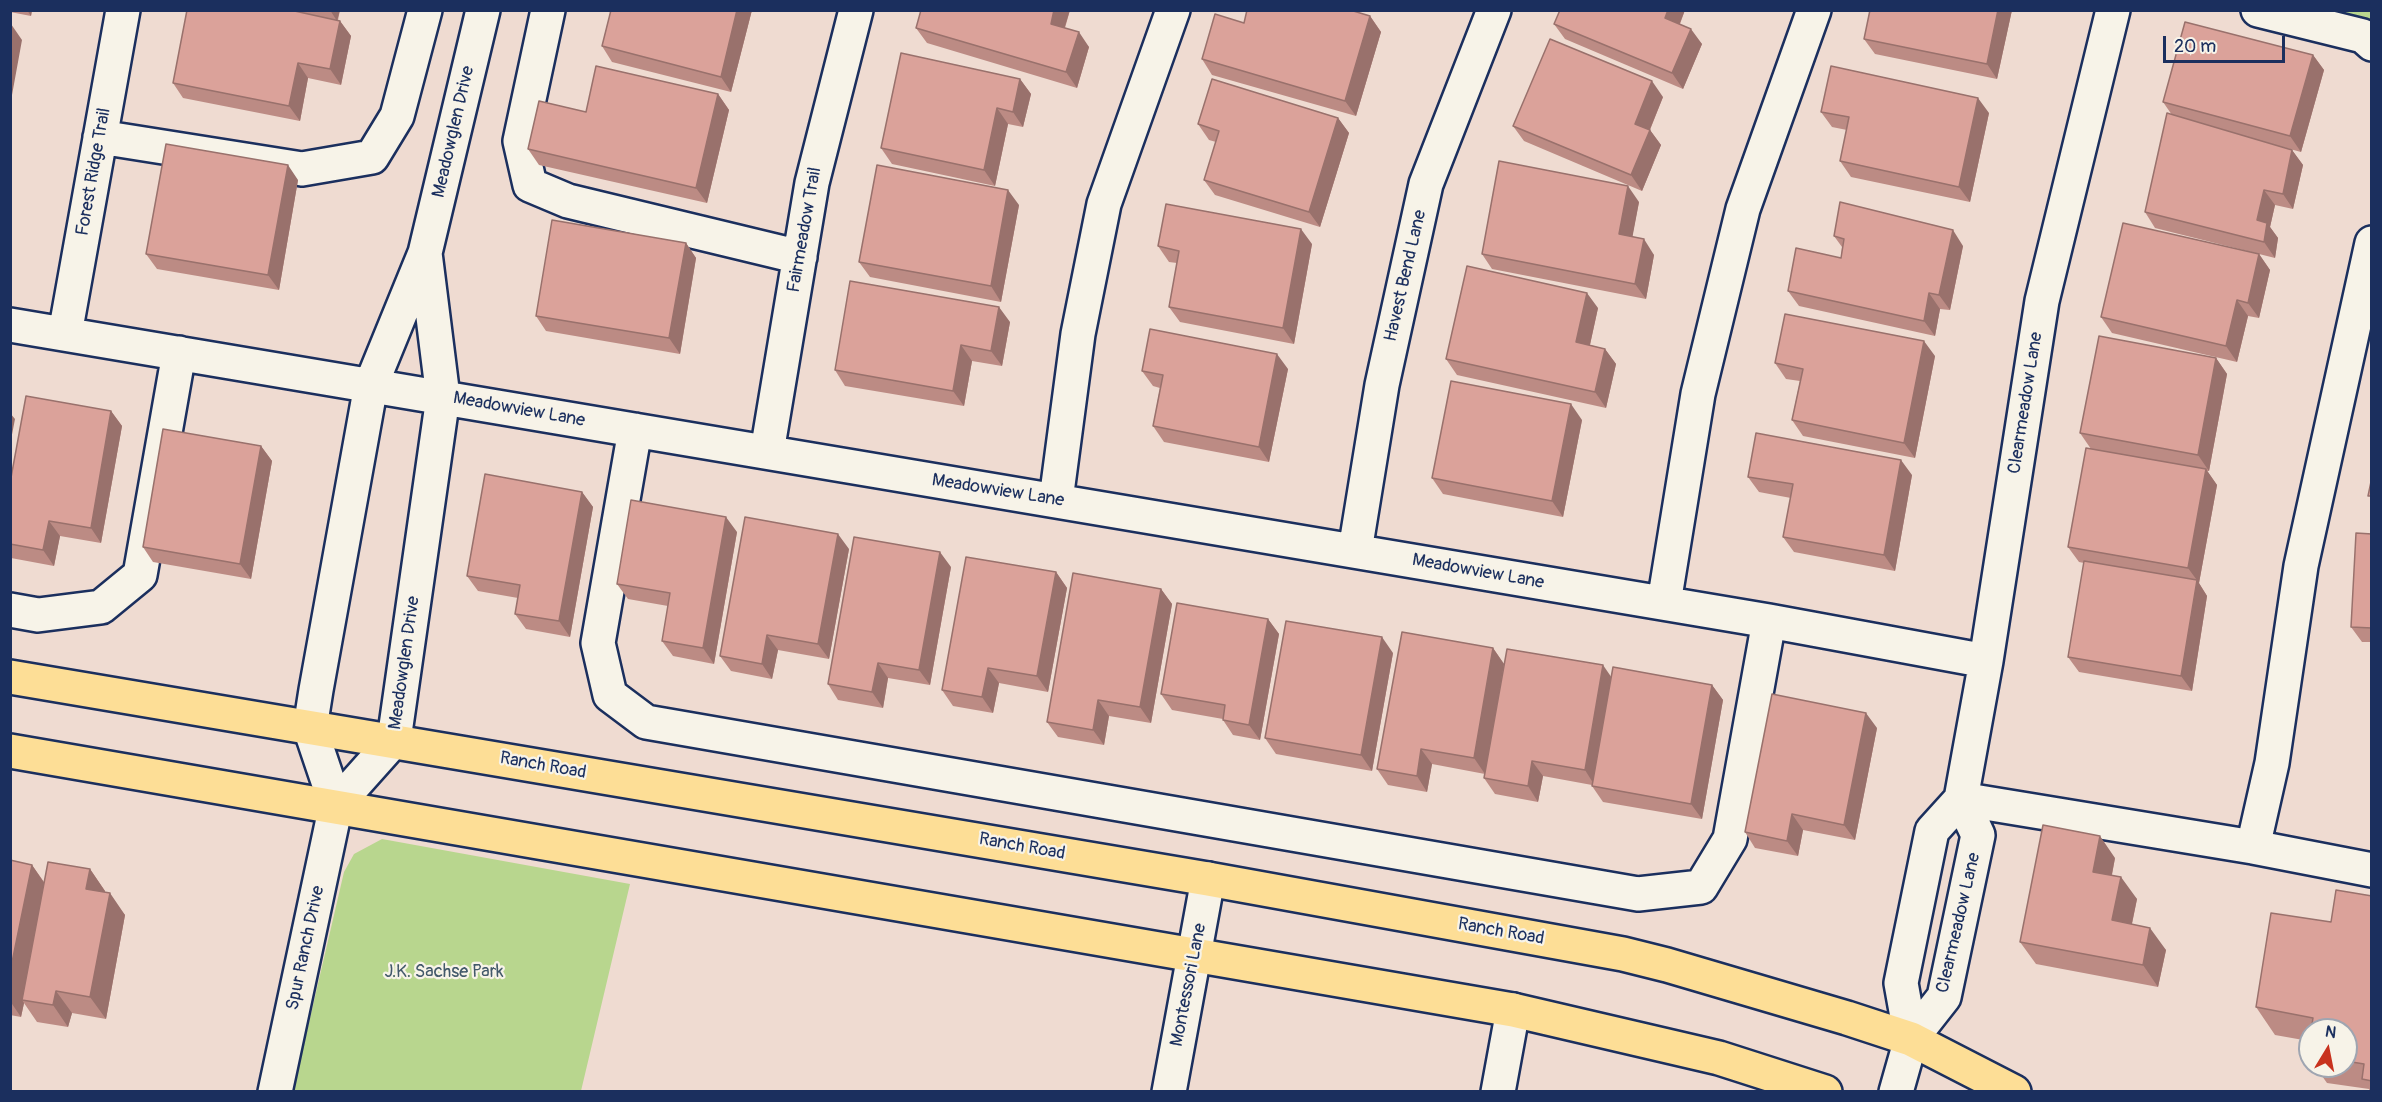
<!DOCTYPE html>
<html>
<head>
<meta charset="utf-8">
<style>
	body { margin:0 }
	#map { position:relative; width:2382px; height:1102px; overflow:hidden; background:#efdbd1; font-family:Pangolin,sans-serif }
	canvas { display:block }
	.frame { position:absolute; inset:0; border:12px solid #1b2f5e; pointer-events:none }
	.north { position:absolute; left:2298px; top:1018px; width:60px; height:60px; box-sizing:border-box; background:#f7f3e8; border:2px solid #9fa5b1; border-radius:50%; rotate:10deg; font-size:16px; font-weight:700; line-height:24px; text-align:center; color:#1b2f5e }
	.north::after { content:''; display:block; margin:auto; width:21px; height:27px; background:#c8321e; clip-path:polygon(50% 0,100% 100%,50% 72%,0 100%) }
	.scale { position:absolute; left:2163px; top:36px; width:122px; height:27px; box-sizing:border-box; border:3px solid #1b2f5e; border-top:0; padding-left:8px; font-size:18px; line-height:21px; white-space:nowrap; color:#1b2f5e; -webkit-text-stroke:4px #f7f3e8; paint-order:stroke }
</style>
</head>
<body>
<div id="map">
<canvas width="2382" height="1102"></canvas>
<div class="frame"></div>
<div class="north">N</div>
<div class="scale">20 m</div>
</div>
<script>
const ctx = document.querySelector('canvas').getContext('2d');
ctx.lineJoin = 'round';
function fill(path, color) {
  ctx.fillStyle = color;
  ctx.fill(path, 'evenodd');
}
function stroke(path, color, width, dash) {
  ctx.strokeStyle = color;
  ctx.lineWidth = width;
  ctx.lineCap = dash ? 'butt' : 'round';
  ctx.setLineDash(dash || []);
  ctx.stroke(path);
}
function write(font, color, halo, rows, align = 'center') {
  ctx.font = font + ' Pangolin,sans-serif';
  ctx.lineWidth = 4.5;
  ctx.setLineDash([]);
  ctx.textBaseline = 'middle';
  ctx.strokeStyle = halo;
  ctx.fillStyle = color;
  for (const [text, x, y, turn = 0] of rows) {
    ctx.save();
    ctx.translate(x, y);
    ctx.rotate((+turn || 0) * Math.PI / 180);
    ctx.textAlign = isNaN(turn) ? turn : align;
    if (halo) ctx.strokeText(text, 0, 0);
    ctx.fillText(text, 0, 0);
    ctx.restore();
  }
}
fill(new Path2D(`
	M2312,11h59v14z
	M382,839l248,45 -49,207h-288l51,-219 10,-18z`), '#b8d68e');
const minor = new Path2D(`
	M548,10l-28,131 10,44 38,16 232,56
	M2258,10l105,26 9,8
	M100,137l202,32 70,-12 25,-41 28,-106
	M425,253l58,-243
	M10,325l1759,296 217,40
	M65,334l58,-324
	M635,430l-37,213 12,52 36,27 992,172 63,-7 29,-48 39,-218
	M767,452l45,-269 44,-173
	M1056,500l22,-166 26,-130 69,-194
	M1355,551l27,-166 44,-201 68,-174
	M1664,603l34,-209 45,-185 71,-199
	M10,610l28,5 63,-8 39,-32 39,-222
	M1961,799l292,48 19,-84 29,-197 71,-323
	M2253,847l119,23
	M1911,1039l-10,-56 31,-152 29,-32 25,-138 56,-360 71,-291
	M275,1092l61,-287 58,-65 49,-343 -18,-144 -54,132 -55,305 -6,38 26,77
	M1169,1092l39,-213
	M1498,1092l15,-82
	M1896,1092l15,-53 33,-42 34,-162 -17,-36`);
const major = new Path2D(`
	M10,677l1198,202 415,75 44,11 180,53 64,21 103,53
	M10,751l1503,259 206,48 106,34`);
stroke(minor, '#1b2f5e', 38);
stroke(major, '#1b2f5e', 38);
stroke(minor, '#f7f3e8', 33);
stroke(major, '#fdde96', 33);
fill(new Path2D(`
	M10,10h22l-1,6 -21,-4z
	M187,10h153l-2,10 2,1 11,15 -10,49 -33,-7 -8,43 -117,-23 -10,-15z
	M611,10h141l-21,82 -119,-30 -10,-16z
	M921,10h149l-5,18 24,19 -12,41 -150,-45 -11,-15z
	M1685,10l-5,14 22,20 -19,45 -118,-50 -11,-15z
	M1870,10h142l-15,69 -122,-25 -11,-15z
	M1370,16l11,16 -25,84 -144,-41 -10,-16 42,-36z
	M2313,55l11,15 -23,82 -26,-7 17,5 11,15 -10,44 -18,-4 -5,22 8,11 -3,20 -120,-30 -10,-16 27,-97 -9,-13z
	M1020,79l11,15 -8,33 -15,-3 -13,62 -103,-22 -11,-16z
	M718,94l11,16 -22,93 -168,-38 -11,-16 58,-37z
	M1663,97l-13,33 11,15 -19,46 -118,-50 -11,-15z
	M1821,112l168,1 -19,89 -119,-25 -11,-16 7,-31 -15,-3z
	M1338,118l11,15 -29,94 -105,-32 -11,-15 12,-38 -7,-2 -11,-16z
	M298,180l-19,110 -122,-21 -11,-15z
	M1639,202l-7,35 22,18 -8,44 -154,-30 -10,-15z
	M1019,205l-18,97 -131,-25 -11,-15z
	M1834,236l129,10 -13,64 -10,-1 -5,27 -136,-30 -11,-15 53,-33 1,-11z
	M686,243l10,15 -16,96 -134,-23 -10,-15z
	M1312,244l-18,100 -114,-22 -11,-15 8,-44 -8,-1 -11,-16z
	M2259,254l11,16 -11,48 -11,-2 -11,46 -125,-29 -11,-16z
	M1598,308l-8,37 15,4 11,15 -10,44 -149,-33 -11,-16z
	M1010,322l-8,44 -30,-5 -8,45 -119,-20 -10,-16z
	M1935,356l-20,102 -112,-22 -11,-16 8,-39 -14,-2 -11,-16z
	M2216,358l11,16 -18,97h-2l10,14 -18,98 8,13 -15,95 -113,-19 -11,-15 16,-94 -5,-1 -11,-15 23,-98 -11,-16z
	M1288,369l-19,93 -105,-20 -11,-16 7,-38 -7,-2 -11,-15z
	M111,411l11,15 -21,117 -41,-7 -6,30 -43,-8 -1,-75z
	M1582,420l-19,97 -120,-23 -11,-16z
	M261,446l11,15 -21,118 -98,-17 -10,-15z
	M1912,475l-17,96 -101,-19 -11,-15 8,-39 -32,-6 -11,-15z
	M582,492l11,15 -23,130 -44,-8 -11,-15 3,-16 -40,-7 -11,-15z
	M737,532l-23,132 -41,-8 -11,-15 6,-35 -40,-7 -11,-15z
	M2372,534v108h-10l-11,-15z
	M849,549l-20,110 -51,-9 -6,29 -41,-8 -11,-15z
	M951,567l-21,118 -42,-7 -5,30 -45,-8 -10,-16z
	M1056,572l11,16 -19,104 -49,-9 -6,30 -40,-7 -11,-16z
	M1161,589l11,15 -21,119 -42,-7 -5,29 -46,-8 -11,-15z
	M1268,619l11,15 -19,106 -27,-5 -10,-15v-1l-51,-9 -11,-16z
	M1493,648l11,16 -19,110 -53,-10 -5,28 -39,-7 -11,-16z
	M1393,653l-21,118 -96,-17 -11,-16z
	M1611,677l101,8 11,15 -21,119 -99,-17 -11,-16v-1l-49,-9 -5,26 -43,-8 -11,-16z
	M1877,728l-22,112 -52,-10 -5,26 -43,-8 -10,-16z
	M2115,858l-3,17 25,24 -5,25 34,26 -8,37 -122,-23 -16,-22z
	M10,860l22,5 12,17 46,-13 15,22v1l20,23 -19,104 -34,-6 -4,14 -31,-5 -13,-19 -3,14 -11,-2z
	M2372,896v196h-2l-1,-3 -42,-6 -12,-17h31v-36h-36v29l-3,-4 2,-14 -34,-6 -19,-28 75,-85z`), '#bc8b84');
fill(new Path2D(`
	M27,10h5l-1,6z
	M330,10h10l-3,11z
	M737,10h15l-21,82 -10,-15z
	M1054,10h16l-9,29 -10,-15z
	M1668,10h17l-9,23 -11,-15z
	M1998,10h14l-15,69 -10,-15z
	M1370,16l11,16 -25,84 -11,-15z
	M340,21l11,15 -10,49 -11,-16z
	M11,24l11,16 -12,66v-77z
	M1691,29l11,15 -19,45 -11,-16z
	M1079,32l10,15 -12,41 -11,-16z
	M2313,55l11,15 -23,82 -11,-16z
	M298,63l10,15 -8,43 -11,-15z
	M1020,79l11,15 -8,33 -10,-15z
	M1652,81l11,16 -17,42 -11,-15z
	M718,94l11,16 -22,93 -11,-15z
	M1978,98l11,15 -19,89 -11,-15z
	M997,108l11,16 -13,62 -11,-16z
	M1338,118l11,15 -29,94 -11,-15z
	M1650,130l11,15 -19,46 -11,-16z
	M2292,150l11,15 -10,44 -10,-15z
	M288,165l10,15 -19,110 -11,-15z
	M1628,186l11,16 -9,48 -11,-16z
	M1008,190l11,15 -18,97 -10,-16z
	M2264,190l11,15 -5,22 8,11 -3,20 -11,-16 -7,-22z
	M1301,229l11,15 -18,100 -11,-16z
	M1953,230l10,16 -13,64 -11,-15z
	M1644,239l10,16 -8,44 -11,-15z
	M686,243l10,15 -16,96 -11,-16z
	M2259,254l11,16 -11,48 -11,-15z
	M1587,293l11,15 -11,50 -11,-16z
	M1929,293l11,16 -5,27 -11,-15z
	M2237,300l11,16 -11,46 -11,-16z
	M999,307l11,15 -8,44 -11,-15z
	M1924,341l11,15 -20,102 -11,-15z
	M961,345l11,16 -8,45 -11,-15z
	M1605,349l11,15 -10,44 -11,-16z
	M1277,354l11,15 -19,93 -10,-15z
	M2216,358l11,16 -18,97 -11,-16z
	M1571,404l11,16 -19,97 -11,-16z
	M111,411l11,15 -21,117 -10,-15z
	M10,413l5,6 -5,26z
	M261,446l11,15 -21,118 -11,-15z
	M1901,460l11,15 -17,96 -11,-16z
	M2206,469l11,16 -18,98 -11,-15z
	M582,492l11,15 -23,130 -11,-16z
	M726,517l11,15 -23,132 -11,-16z
	M49,521l11,15 -6,30 -11,-16z
	M838,534l11,15 -20,110 -11,-15z
	M940,552l11,15 -21,118 -11,-15z
	M1056,572l11,16 -19,104 -11,-16z
	M2197,580l10,16 -15,95 -11,-15z
	M1161,589l11,15 -21,119 -11,-16z
	M1268,619l11,15 -19,106 -11,-15z
	M767,635l11,15 -6,29 -10,-15z
	M1382,637l11,16 -21,118 -11,-16z
	M1493,648l11,16 -19,110 -11,-16z
	M878,663l10,15 -5,30 -11,-16z
	M1603,665l11,16 -19,105 -10,-16z
	M988,668l11,15 -6,30 -11,-16z
	M1712,685l11,15 -21,119 -11,-15z
	M1098,700l11,16 -5,29 -11,-15z
	M1866,713l11,15 -22,112 -11,-15z
	M1421,749l11,15 -5,28 -10,-16z
	M1532,761l11,15 -5,26 -10,-16z
	M1792,814l11,16 -5,26 -11,-15z
	M2100,836l15,22 -7,36 -15,-22z
	M32,865l15,22 -25,113 2,3 -3,14 -11,-16v-29z
	M90,869l15,22 -4,20 -15,-22z
	M2121,877l16,22 -9,43 -16,-22z
	M110,893l15,22 -19,104 -16,-22z
	M2150,928l16,22 -8,37 -15,-22z
	M56,991l16,22 -4,14 -15,-22z`), '#99716c');
const building = new Path2D(`
	M187,10h103l50,11 -10,48 -32,-6 -9,43 -116,-23z
	M611,10h126l-16,67 -119,-31z
	M921,10h133l-3,14 28,8 -13,40 -150,-44z
	M1247,10h103l20,6 -25,85 -143,-42 13,-45 29,9z
	M1560,10h108l-3,8 26,11 -19,44 -118,-49z
	M1870,10h128l-11,54 -123,-25z
	M2185,22l128,33 -23,81 -127,-34z
	M1550,39l102,42 -17,43 15,6 -19,45 -118,-49z
	M901,53l119,26 -7,33 -16,-4 -13,62 -103,-22z
	M596,66l122,28 -22,94 -168,-39 11,-48 47,11z
	M1831,66l147,32 -19,89 -119,-26 9,-44 -28,-5z
	M1212,79l126,39 -29,94 -105,-32 15,-49 -21,-7z
	M2167,113l125,37 -9,44 -19,-4 -7,30 10,3 -3,19 -119,-30z
	M166,144l122,21 -20,110 -122,-21z
	M1499,161l129,25 -9,48 25,5 -9,45 -153,-30z
	M877,165l131,25 -17,96 -132,-24z
	M1840,202l113,28 -14,65 -10,-2 -5,28 -136,-30 8,-43 45,10 3,-19 -10,-3z
	M1166,204l135,25 -18,99 -114,-21 10,-56 -21,-5z
	M552,220l134,23 -17,95 -133,-22z
	M2123,223l136,31 -11,49 -11,-3 -11,46 -125,-29z
	M1467,266l120,27 -11,49 29,7 -10,43 -149,-33z
	M850,281l149,26 -8,44 -30,-6 -8,46 -118,-21z
	M1785,314l139,27 -20,102 -112,-23 11,-51 -28,-6z
	M1150,329l127,25 -18,93 -106,-21 10,-51 -21,-4z
	M2099,336l117,22 -18,97 -118,-22z
	M1451,381l120,23 -19,97 -120,-23z
	M26,396l85,15 -20,117 -42,-7 -6,29 -33,-6v-61z
	M163,429l98,17 -21,118 -97,-17z
	M1756,433l145,27 -17,95 -101,-18 10,-53 -45,-7z
	M2086,448l120,21 -18,99 -120,-21z
	M485,474l97,18 -23,129 -44,-7 5,-29 -53,-9z
	M2372,477v19h-4z
	M631,500l95,17 -23,131 -41,-7 8,-48 -53,-9z
	M745,517l93,17 -20,110 -51,-9 -5,29 -42,-8z
	M2356,533l16,1v94l-21,-1z
	M854,537l86,15 -21,118 -41,-7 -6,29 -44,-8z
	M966,557l90,15 -19,104 -49,-8 -6,29 -40,-7z
	M2084,561l113,19 -16,96 -113,-19z
	M1073,573l88,16 -21,118 -42,-7 -5,30 -46,-8z
	M1177,603l91,16 -19,106 -26,-5 2,-15 -64,-11z
	M1286,621l96,16 -21,118 -96,-17z
	M1402,632l91,16 -19,110 -53,-9 -4,27 -40,-7z
	M1507,649l96,16 -18,105 -53,-9 -4,25 -44,-8z
	M1613,667l99,18 -21,119 -99,-18z
	M1772,694l94,19 -22,112 -52,-11 -5,27 -42,-9z
	M2043,825l57,11 -7,36 28,5 -9,43 38,8 -7,37 -123,-23z
	M10,860l22,5 -22,107z
	M48,862l42,7 -4,20 24,4 -20,104 -34,-6 -3,14 -31,-5z
	M2336,890l36,6v185l-10,-2 2,-15 -18,-3v-31h-35l2,-12 -57,-11 15,-94 60,9z
	M2310,1037v18h-3z`);
fill(building, '#dba29a');
stroke(building, '#99716c', 1.5);
write('18px', '#1b2f5e', '#f7f3e8', [
	["Meadowglen Drive",454,132,-77],
	["Forest Ridge Trail",94,172,-80],
	["Fairmeadow Trail",805,230,-80],
	["Havest Bend Lane",1406,276,-77],
	["Clearmeadow Lane",2026,403,-81],
	["Meadowview Lane",519,410,10],
	["Meadowview Lane",998,491,9],
	["Meadowview Lane",1478,572,10],
	["Meadowglen Drive",405,663,-82],
	["Ranch Road",543,766,10],
	["Ranch Road",1022,847,10],
	["Clearmeadow Lane",1959,923,-77],
	["Ranch Road",1501,932,10],
	["Spur Ranch Drive",306,948,-78],
	["Montessori Lane",1189,985,-79]
]);
write('18px', '#42596a', '#f7f3e8', [
	["J.K. Sachse Park",444,972]
]);
</script>
</body>
</html>
